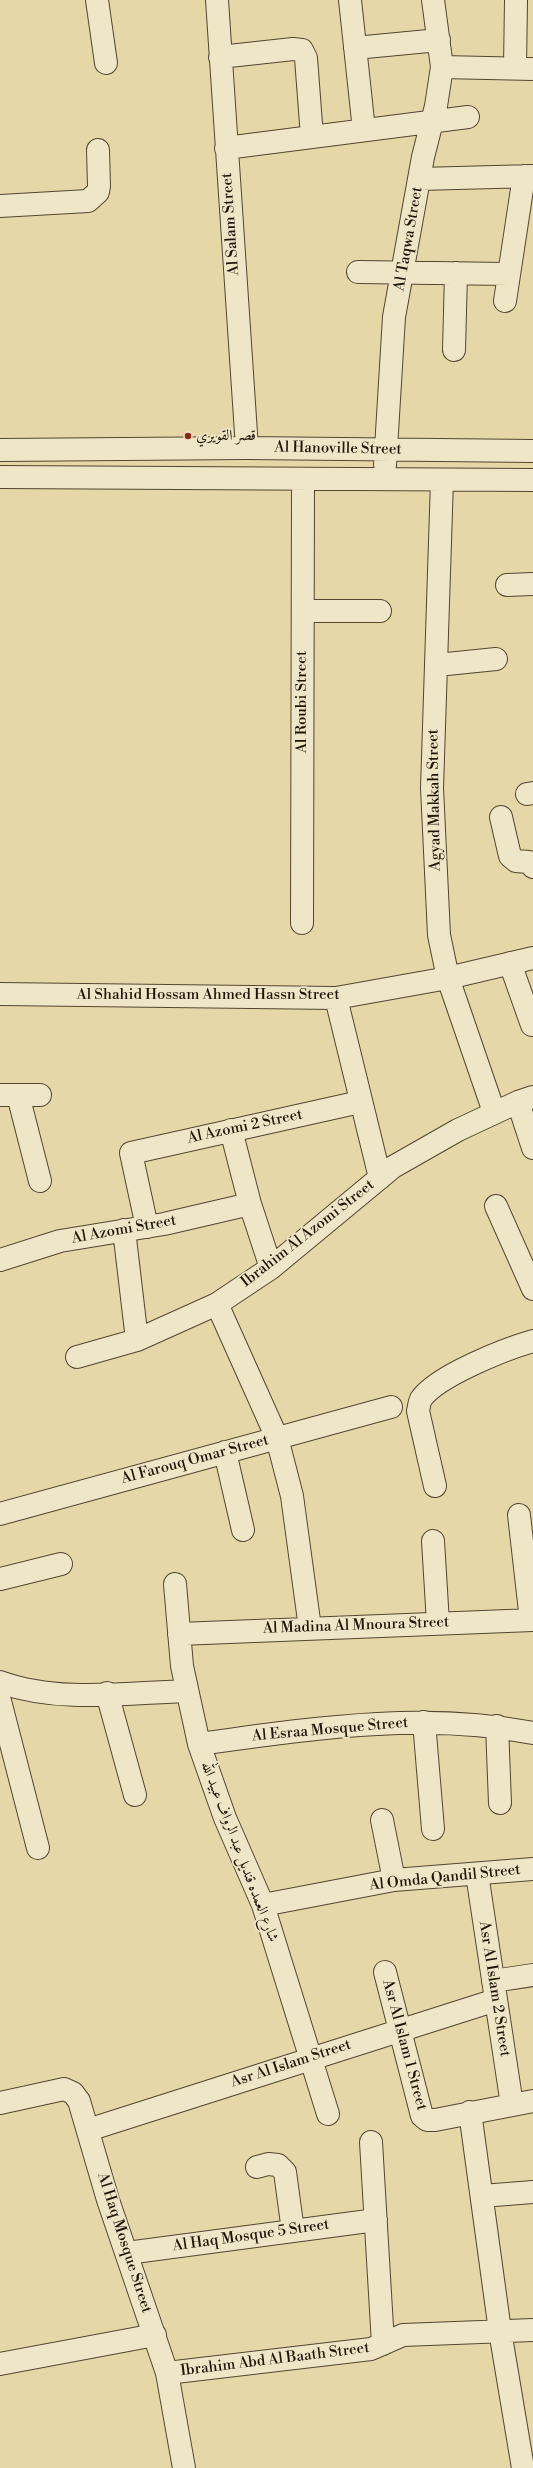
<!DOCTYPE html>
<html>
<head>
<meta charset="utf-8">
<style>
	body { margin:0 }
	canvas { display:block; background:#e6d7a9 }
</style>
</head>
<body>
<canvas width="533" height="2468"></canvas>
<script>
const ctx = document.querySelector('canvas').getContext('2d');
ctx.lineJoin = 'round';
function stroke(path, color, width, dash) {
  ctx.strokeStyle = color;
  ctx.lineWidth = width;
  ctx.lineCap = dash ? 'butt' : 'round';
  ctx.setLineDash(dash || []);
  ctx.stroke(path);
}
function write(font, color, halo, rows, align = 'center') {
  ctx.font = font + ' "Libre Bodoni",Amiri,serif';
  ctx.lineWidth = 3.5;
  ctx.setLineDash([]);
  ctx.textBaseline = 'middle';
  ctx.strokeStyle = halo;
  ctx.fillStyle = color;
  for (const [text, x, y, turn = 0] of rows) {
    ctx.save();
    ctx.translate(x, y);
    ctx.rotate((+turn || 0) * Math.PI / 180);
    ctx.textAlign = isNaN(turn) ? turn : align;
    if (halo) ctx.strokeText(text, 0, 0);
    ctx.fillText(text, 0, 0);
    ctx.restore();
  }
}
const minor = new Path2D(`
	M97,0l9,63
	M217,0l30,448
	M350,0l14,130
	M355,48l84,-8
	M220,57l73,-8 9,1 4,8 6,79
	M442,67l91,2
	M515,68l1,-68
	M226,148l242,-31
	M419,179l114,-3
	M0,206l88,-5 10,-9 1,-6 -1,-36
	M358,272l151,2
	M505,301l19,-125
	M454,350l2,-77
	M0,450l247,-2 286,3
	M385,465l9,-148 29,-160 13,-51 6,-39 -9,-67
	M0,477l533,3
	M442,480l-10,308 7,147 9,43 46,134
	M507,585l26,-1
	M303,611h77
	M437,665l59,-6
	M527,794l6,-1
	M501,817l9,39 6,5 13,1 4,5
	M302,923l1,-443
	M510,963l22,62
	M0,994l336,4 112,-20 85,-20
	M336,998l44,180
	M0,1095h40
	M18,1095l22,86
	M518,1102l15,46
	M231,1130l19,74 21,64
	M496,1206l37,83
	M147,1227l-16,-74 229,-51
	M124,1230l13,110
	M0,1260l60,-19 104,-17 86,-20
	M217,1304l60,134 15,58 18,132
	M77,1357l60,-17 80,-36 54,-36 122,-101 65,-37 60,-28 15,-5
	M225,1452l18,78
	M435,1486l-17,-75c1,-4 1,-8 3,-12 16,-23 84,-50 112,-58
	M0,1514l391,-107
	M519,1515l12,105
	M433,1541l5,82
	M0,1579l61,-15
	M175,1584l7,82 17,78 26,74 38,87 65,209
	M179,1634l354,-14
	M0,1682c58,21 126,11 187,9
	M107,1693l28,102
	M0,1701l38,147
	M424,1722l9,107
	M497,1726l3,77
	M199,1744c111,-15 222,-33 334,-11
	M382,1820l12,60
	M477,1874l35,231
	M263,1905l131,-25 139,-11
	M385,1972l37,144 5,4h8l98,-19
	M493,1981l40,-6
	M0,2103l64,-14 9,4 6,8 29,99 59,173 17,95
	M470,2112l30,219 23,137
	M88,2130l408,-130
	M371,2142l12,202
	M257,2167l11,-3 10,1 7,7 8,59
	M482,2196l51,-4
	M127,2253l249,-33
	M0,2364l155,-29
	M167,2373l204,-24 32,-14 130,-5`);
stroke(minor, '#52462f', 24);
stroke(minor, '#efe5c7', 22);
for (const [x, y, r, color] of [
	[188,436,4,"#8f2418"]
]) {
  const dot = new Path2D();
  dot.arc(x, y, r, 0, 2 * Math.PI);
  ctx.fillStyle = color;
  ctx.fill(dot);
  stroke(dot, '#efe5c7', 1.5);
}
write('15px', '#201506', '#efe5c7', [
	["Al Salam Street",231,224,-94],
	["Al Taqwa Street",409,239,-80],
	["Al Hanoville Street",338,449,1],
	["Al Roubi Street",302,702,-90],
	["Agyad Makkah Street",435,800,-91],
	["Al Shahid Hossam Ahmed Hassn Street",208,995],
	["Al Azomi 2 Street",245,1127,-12],
	["Al Azomi Street",124,1230,-10],
	["Ibrahim Al Azomi Street",308,1234,-38],
	["Al Farouq Omar Street",195,1460,-15],
	["Al Madina Al Mnoura Street",356,1626,-2],
	["Al Esraa Mosque Street",330,1730,-5],
	["شارع العمده قنديل عبد الرواف عبيد الله",239,1852,69],
	["Al Omda Qandil Street",445,1878,-6],
	["Asr Al Islam 2 Street",494,1989,81],
	["Asr Al Islam 1 Street",404,2045,75],
	["Asr Al Islam Street",291,2064,-18],
	["Al Haq Mosque 5 Street",251,2236,-8],
	["Al Haq Mosque Street",124,2243,72],
	["Ibrahim Abd Al Baath Street",275,2360,-7]
]);
write('15px', '#201506', '#efe5c7', [
	["قصر القويري",196,436]
], 'left');
</script>
</body>
</html>
